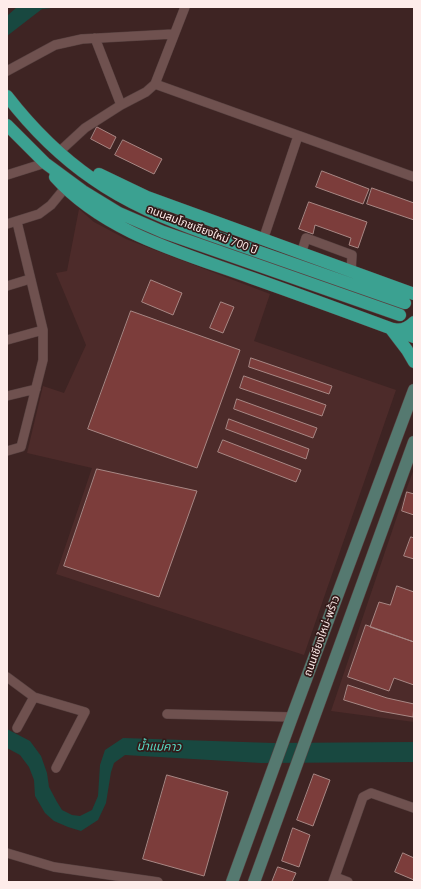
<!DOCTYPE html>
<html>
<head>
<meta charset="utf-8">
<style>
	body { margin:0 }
	#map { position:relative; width:421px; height:889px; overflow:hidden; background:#3e2423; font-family:"PT Sans",sans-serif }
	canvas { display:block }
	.frame { position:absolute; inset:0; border:8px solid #feecea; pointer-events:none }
</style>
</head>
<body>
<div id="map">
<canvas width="421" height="889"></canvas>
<div class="frame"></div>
</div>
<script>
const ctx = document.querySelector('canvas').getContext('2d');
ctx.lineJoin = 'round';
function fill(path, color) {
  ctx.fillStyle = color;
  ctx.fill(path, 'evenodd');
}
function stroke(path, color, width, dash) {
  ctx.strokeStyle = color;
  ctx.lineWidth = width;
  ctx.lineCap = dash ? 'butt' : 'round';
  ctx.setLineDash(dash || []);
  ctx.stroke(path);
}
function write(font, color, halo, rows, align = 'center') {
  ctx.font = font + ' "PT Sans","Noto Sans Thai",sans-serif';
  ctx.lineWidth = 3.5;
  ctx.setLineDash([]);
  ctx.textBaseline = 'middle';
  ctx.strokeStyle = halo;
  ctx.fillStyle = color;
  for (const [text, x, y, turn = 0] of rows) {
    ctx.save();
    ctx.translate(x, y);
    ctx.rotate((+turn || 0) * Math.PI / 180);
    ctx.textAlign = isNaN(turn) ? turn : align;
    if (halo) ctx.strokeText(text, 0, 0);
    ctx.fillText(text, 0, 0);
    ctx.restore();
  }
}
fill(new Path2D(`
	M79,209l15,13 32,17 144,55 -16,47 142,49 -92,265 -248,-81 36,-106 -65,-15 16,-67 21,7 22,-48 -30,-72 11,-2z
	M414,469v253l-83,-11 75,-221z`), '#4d2b2a');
fill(new Path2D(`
	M17,7h45l-20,2 -35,27v-20z
	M7,729l23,12 11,15 6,17 2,14 8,15 5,8 10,5 8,1 12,-6 6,-14 2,-31 5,-15 18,-12 150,5 141,-1v20l-153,1 -136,-8 -11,8 -3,9 -5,31 -8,17 -17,11 -13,-4 -14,-6 -9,-8 -10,-17 -1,-16 -5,-13 -9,-12 -13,-7z`), '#184840');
const building = new Path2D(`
	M97,127l19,10 -6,12 -19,-10z
	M123,140l39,19 -8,15 -39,-19z
	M322,171l47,18 -6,15 -47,-17z
	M372,188l42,15v17l-47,-16z
	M309,202l58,20 -9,26 -9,-3 2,-7 -36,-13 -2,9 -14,-5z
	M151,280l31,13 -9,22 -31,-13z
	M221,302l13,5 -11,26 -13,-5z
	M131,311l109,39 -43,118 -109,-39z
	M251,358l81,28 -3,8 -80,-27z
	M244,376l82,29 -4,11 -82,-28z
	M237,399l80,29 -4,10 -79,-29z
	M229,419l80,30 -3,10 -80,-30z
	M223,440l78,30 -5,12 -78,-30z
	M97,469l100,22 -38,106 -95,-31z
	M407,492l7,2v21l-12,-4z
	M411,537l3,1v21l-10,-3z
	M397,586l17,6v50l-44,-15 9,-25 11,3z
	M366,625l48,17v43l-20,-7 -5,13 -41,-14z
	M348,685l39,13 27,6 -1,13 -33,-6 -36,-11z
	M314,774l16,6 -17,46 -16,-6z
	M167,775l61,17 -24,84 -61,-17z
	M293,828l17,7 -11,32 -17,-6z
	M403,853l11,5v22l-19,-8z
	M278,867l18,6 -4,9h-20z`);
fill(building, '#7c3d3b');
stroke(building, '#a88784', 1);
const street = new Path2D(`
	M95,38l26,67
	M7,71l48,-26 27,-6 91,-5
	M155,84l259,93
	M59,152l26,-24 36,-23 25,-13 9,-8 30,-77
	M7,175l38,-12
	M7,224l32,-10 12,-9 14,-17
	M263,240l35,-104
	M301,254l5,-16 46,17 -1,17
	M7,286l23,-7
	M7,340l36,-10
	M7,396l29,-7
	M7,451l14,-4 22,-87v-30l-26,-108
	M7,677l27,20 51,15 -29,56
	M167,714l125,3
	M17,728l17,-31
	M7,853l47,14 104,15
	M335,877l13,5
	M333,882l30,-85 8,-4 43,15`);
const secondary = new Path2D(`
	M232,882l60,-165 122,-327
	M254,882l160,-440`);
const primary = new Path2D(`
	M7,96c24,31 54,61 86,83 34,24 73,40 112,54l200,70
	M7,125l38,38 38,28 36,22 44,19 237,83
	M99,174l48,23 267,97
	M55,177c50,56 128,76 197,101 54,19 108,39 162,59
	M391,329l16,21 7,12
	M394,329c8,2 14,-1 20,-7`);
stroke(street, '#584241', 10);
stroke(secondary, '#584241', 13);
stroke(primary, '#584241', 13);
stroke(street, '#6f514f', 9);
stroke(secondary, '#557970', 12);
stroke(primary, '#3ba191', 12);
write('11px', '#feecea', '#331a19', [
	["ถนนสมโภชเชียงใหม่ 700 ปี",202,230,21],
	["ถนนเชียงใหม่-พร้าว",322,636,-70]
]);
write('italic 12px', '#56d8c2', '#331a19', [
	["น้ำแม่คาว",159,747,1]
]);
</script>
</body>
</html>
